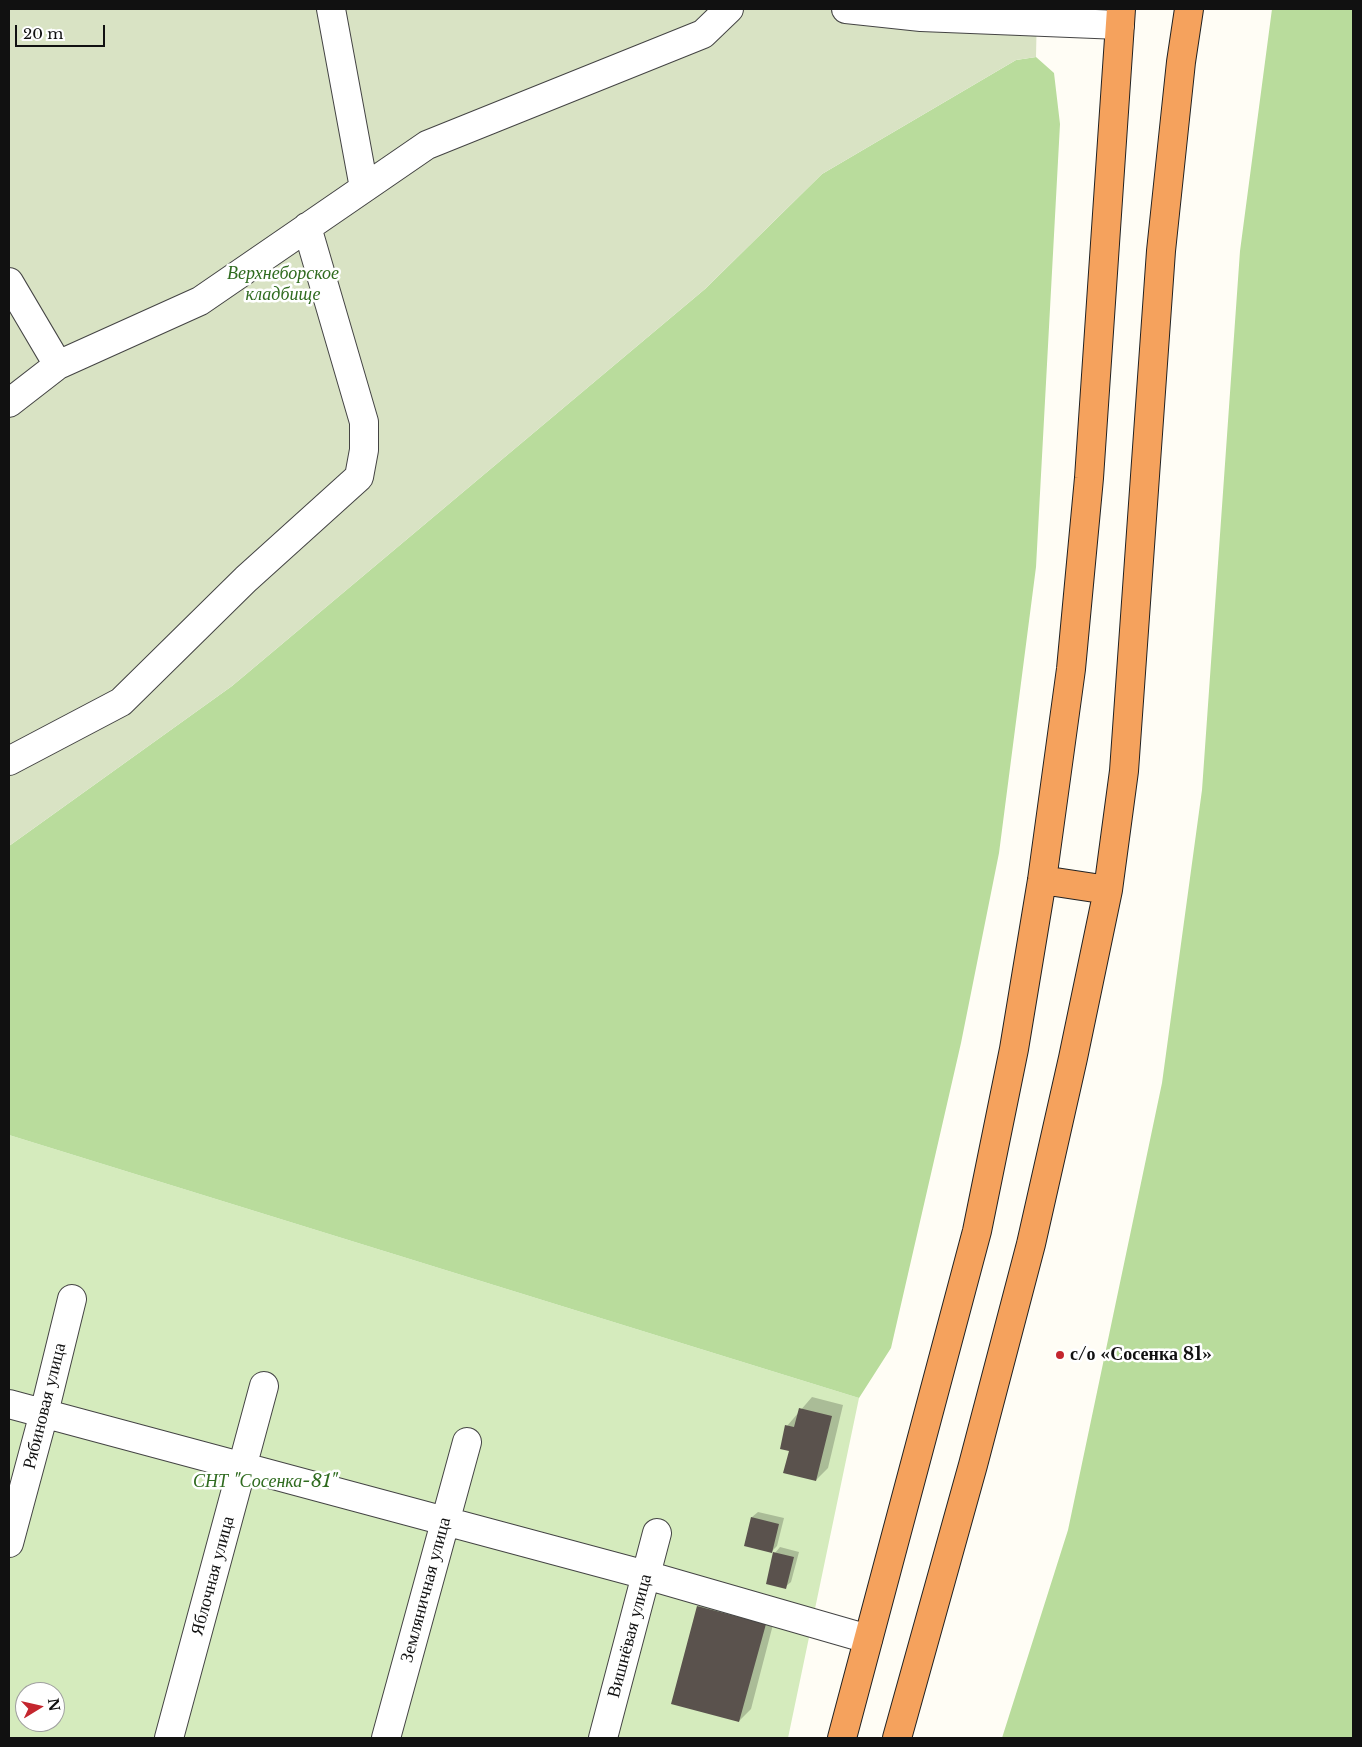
<!DOCTYPE html>
<html>
<head>
<meta charset="utf-8">
<style>
	body { margin:0 }
	#map { position:relative; width:1362px; height:1747px; overflow:hidden; background:#fffdf5; font-family:"Libre Baskerville",serif }
	canvas { display:block }
	.frame { position:absolute; inset:0; border:10px solid #111; pointer-events:none }
	.north { position:absolute; left:15px; top:1682px; width:50px; height:50px; box-sizing:border-box; background:#fff; border:1px solid #a0a0a0; border-radius:50%; rotate:81deg; font-size:14px; font-weight:700; line-height:20px; text-align:center; color:#111 }
	.north::after { content:''; display:block; margin:auto; width:18px; height:22px; background:#c4262e; clip-path:polygon(50% 0,100% 100%,50% 72%,0 100%) }
	.scale { position:absolute; left:15px; top:25px; width:90px; height:22px; box-sizing:border-box; border:2px solid #111; border-top:0; padding-left:6px; font-size:15px; line-height:18px; white-space:nowrap; color:#111; -webkit-text-stroke:4px #fff; paint-order:stroke }
</style>
</head>
<body>
<div id="map">
<canvas width="1362" height="1747"></canvas>
<div class="frame"></div>
<div class="north">N</div>
<div class="scale">20 m</div>
</div>
<script>
const ctx = document.querySelector('canvas').getContext('2d');
ctx.lineJoin = 'round';
function fill(path, color) {
  ctx.fillStyle = color;
  ctx.fill(path, 'evenodd');
}
function stroke(path, color, width, dash) {
  ctx.strokeStyle = color;
  ctx.lineWidth = width;
  ctx.lineCap = dash ? 'butt' : 'round';
  ctx.setLineDash(dash || []);
  ctx.stroke(path);
}
function write(font, color, halo, rows, align = 'center') {
  ctx.font = font + ' "Libre Baskerville",serif';
  ctx.lineWidth = 5;
  ctx.setLineDash([]);
  ctx.textBaseline = 'middle';
  ctx.strokeStyle = halo;
  ctx.fillStyle = color;
  for (const [text, x, y, turn = 0] of rows) {
    ctx.save();
    ctx.translate(x, y);
    ctx.rotate((+turn || 0) * Math.PI / 180);
    ctx.textAlign = isNaN(turn) ? turn : align;
    if (halo) ctx.strokeText(text, 0, 0);
    ctx.fillText(text, 0, 0);
    ctx.restore();
  }
}
fill(new Path2D(`
	M9,1135l850,263 -71,340h-779zM25,1692h30v30h-30z`), '#d5ebbd');
fill(new Path2D(`
	M1272,9h81v1729h-351l66,-208 94,-447 40,-293 38,-539z
	M1036,57l18,16 6,51 -24,443 -37,286 -38,190 -70,305 -32,50 -850,-263v-289l223,-160 473,-397 117,-115 194,-114z`), '#b9dc9c');
fill(new Path2D(`
	M9,9h1028l-1,48 -20,3 -194,114 -117,115 -473,397 -223,160z`), '#d9e3c4');
fill(new Path2D(`
	M812,1397l31,8 -15,63 -12,12 -26,-30 -3,-24z
	M758,1512l26,6 -7,28 -5,5 -20,-34z
	M780,1547l19,5 -8,30 -6,5 -10,-34z
	M710,1595l66,18 -25,96 -12,12 -41,-114z`), '#0003');
fill(new Path2D(`
	M799,1408l33,8 -16,65 -33,-8 6,-22 -9,-2 5,-24 9,2z
	M751,1517l28,7 -7,29 -28,-7z
	M773,1552l21,5 -8,32 -20,-5z
	M697,1606l69,18 -27,98 -68,-18z`), '#5a524d');
const minor = new Path2D(`
	M331,9l33,179
	M846,9l75,8 199,8
	M9,282l49,83
	M9,403l49,-38 142,-64 227,-156 276,-111 26,-25
	M9,761l112,-59 125,-123 113,-102 5,-27v-28l-57,-195
	M9,1404l637,171 222,64
	M9,1543l35,-130 28,-114
	M169,1738l95,-352
	M386,1738l81,-296
	M603,1738l54,-205`);
const highway = new Path2D(`
	M1042,880l66,10
	M842,1738l135,-507 37,-182 28,-169 29,-211 18,-191 32,-469
	M897,1738l76,-273 58,-221 42,-186 35,-168 16,-119 37,-520 20,-189 8,-53`);
stroke(minor, '#444', 30);
stroke(highway, '#222', 30);
stroke(minor, '#fff', 28);
stroke(highway, '#f5a25d', 28);
for (const [x, y, r, color] of [
	[1060,1355,5,"#c4262e"]
]) {
  const dot = new Path2D();
  dot.arc(x, y, r, 0, 2 * Math.PI);
  ctx.fillStyle = color;
  ctx.fill(dot);
  stroke(dot, '#fff', 2);
}
write('italic 18px', '#2f6b1f', '#fff', [
	["Верхнеборское",283,274],
	["кладбище",283,295],
	["СНТ \"Сосенка-81\"",265,1482]
]);
write('bold 18px', '#111', '#fff', [
	["с/о «Сосенка 81»",1070,1355]
], 'left');
write('18px', '#111', '#fff', [
	["Рябиновая улица",45,1406,-76],
	["Яблочная улица",213,1576,-75],
	["Земляничная улица",426,1590,-75],
	["Вишнёвая улица",630,1636,-75]
]);
</script>
</body>
</html>
